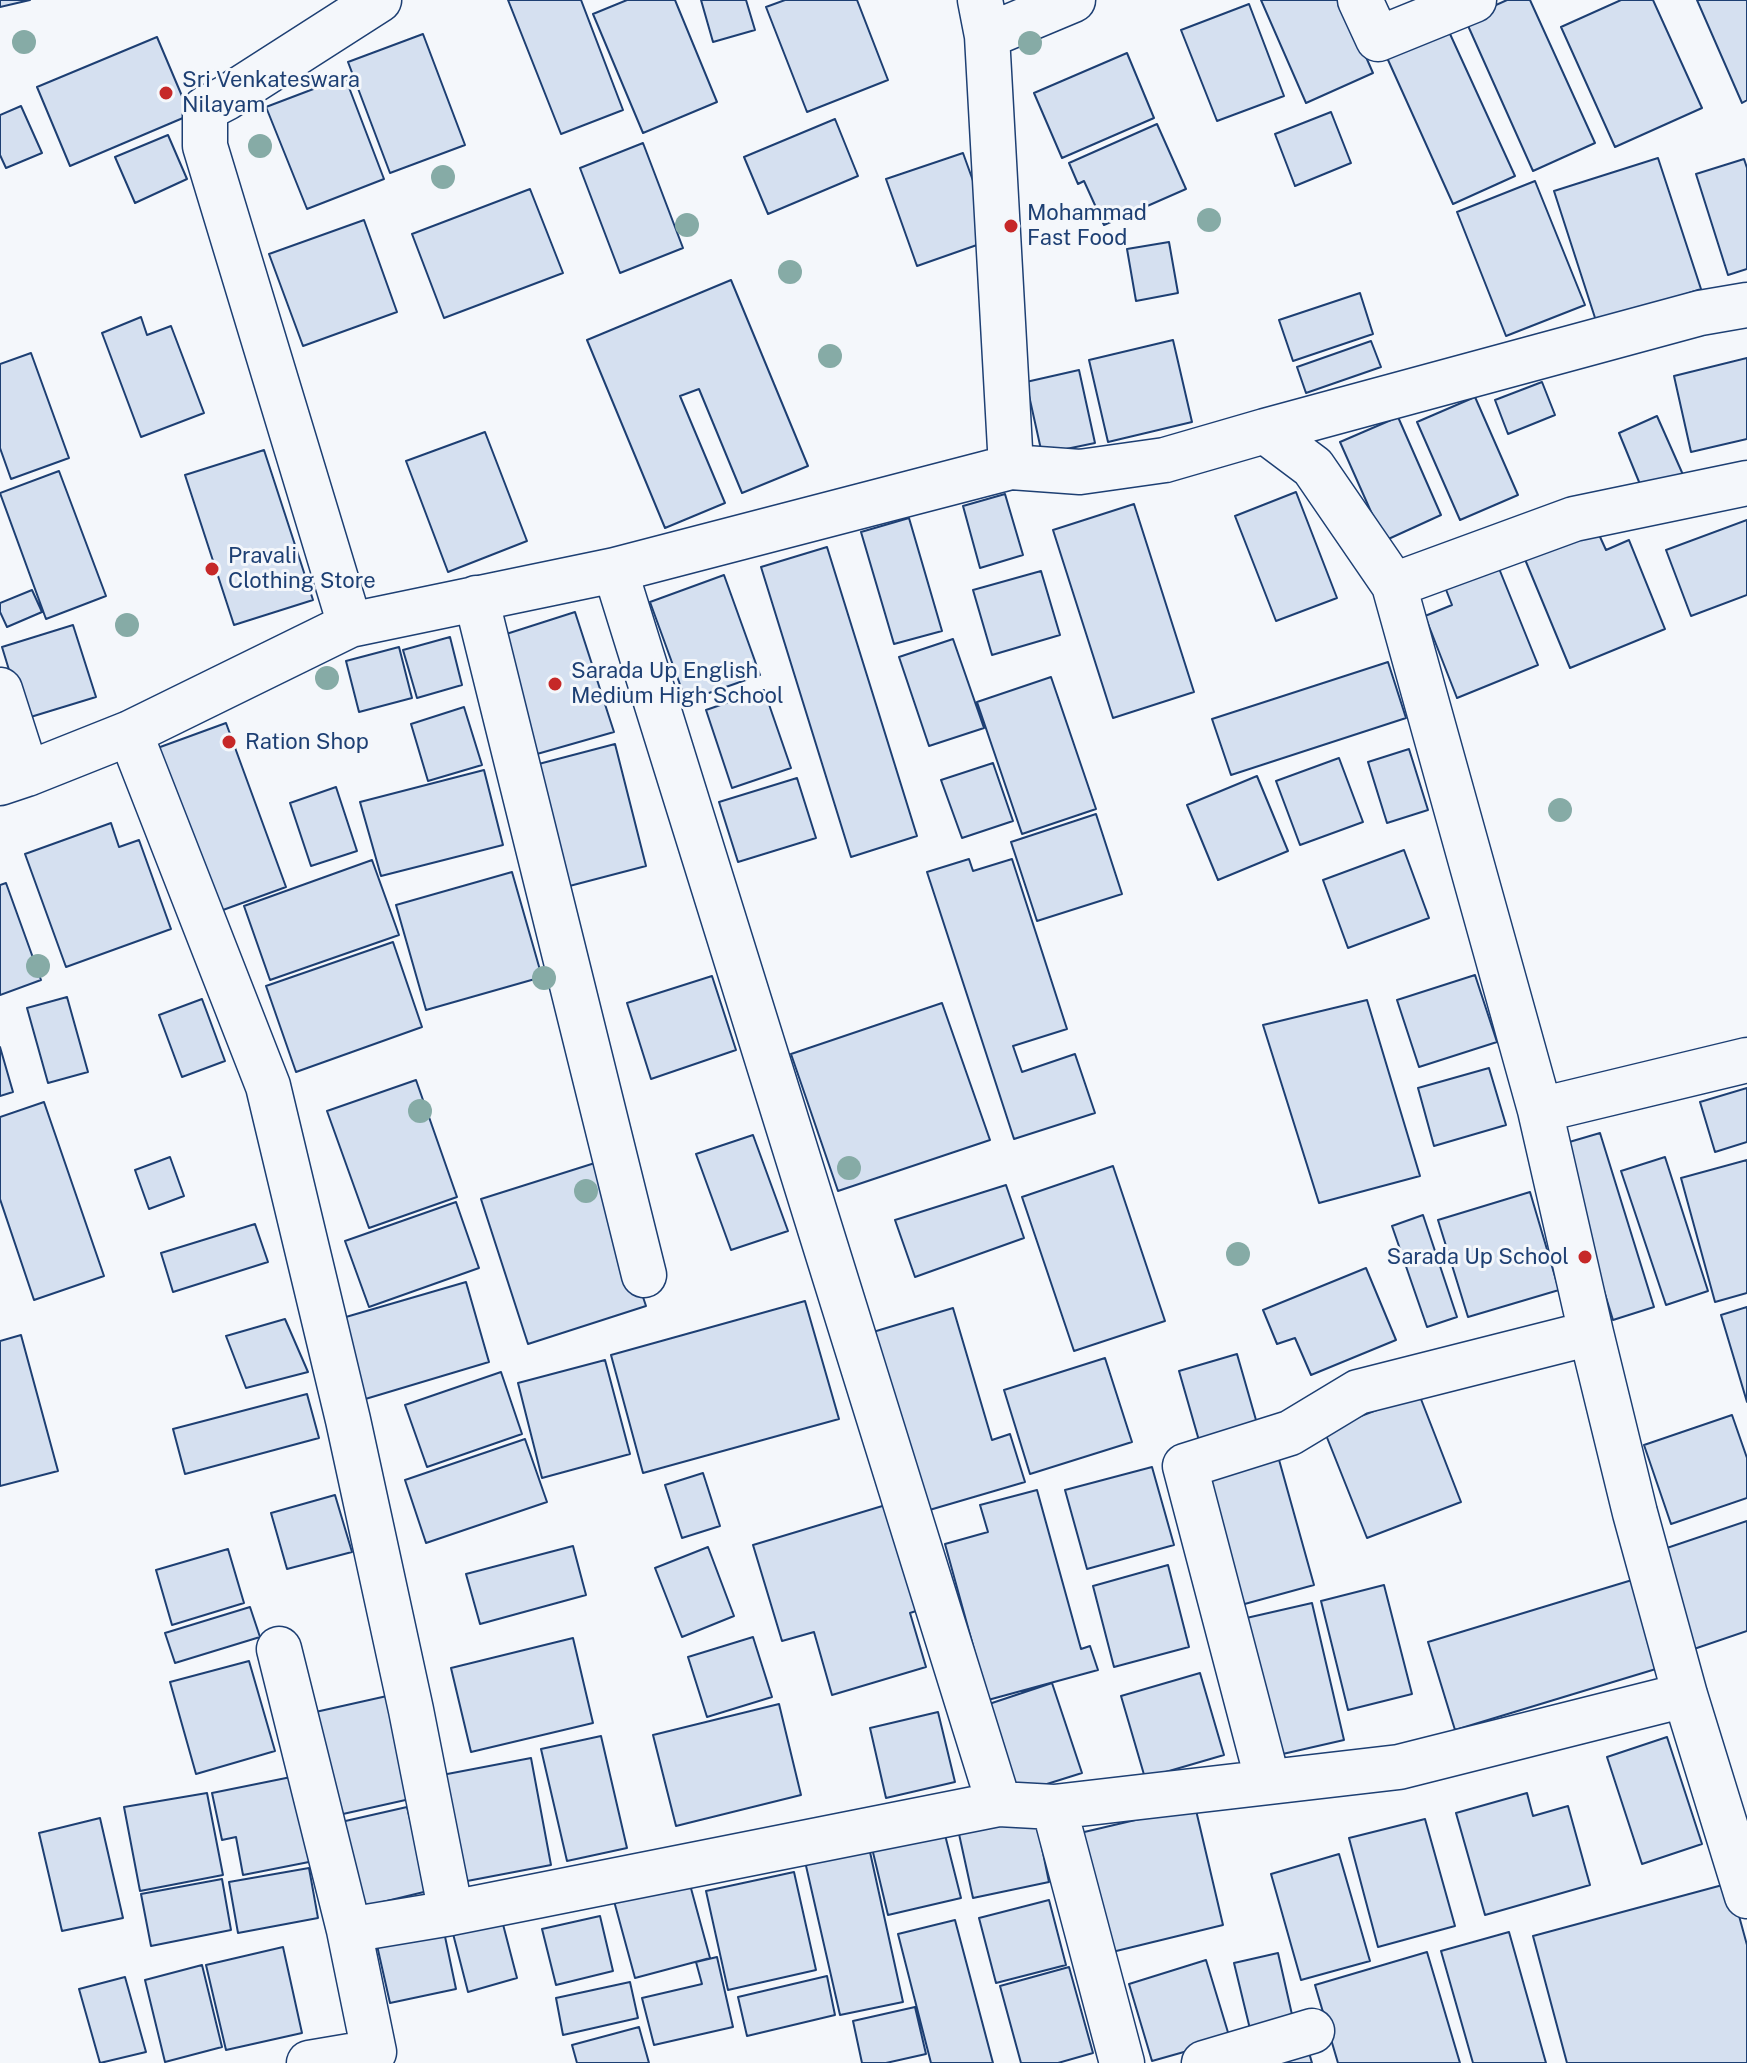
<!DOCTYPE html>
<html>
<head>
<meta charset="utf-8">
<style>
	body { margin:0 }
	canvas { display:block; background:#f4f7fb }
</style>
</head>
<body>
<canvas width="1747" height="2063"></canvas>
<script>
const ctx = document.querySelector('canvas').getContext('2d');
ctx.lineJoin = 'round';
function fill(path, color) {
  ctx.fillStyle = color;
  ctx.fill(path, 'evenodd');
}
function stroke(path, color, width, dash) {
  ctx.strokeStyle = color;
  ctx.lineWidth = width;
  ctx.lineCap = dash ? 'butt' : 'round';
  ctx.setLineDash(dash || []);
  ctx.stroke(path);
}
function write(font, color, halo, rows, align = 'center') {
  ctx.font = font + ' "Public Sans",sans-serif';
  ctx.lineWidth = 6;
  ctx.setLineDash([]);
  ctx.textBaseline = 'middle';
  ctx.strokeStyle = halo;
  ctx.fillStyle = color;
  for (const [text, x, y, turn = 0] of rows) {
    ctx.save();
    ctx.translate(x, y);
    ctx.rotate((+turn || 0) * Math.PI / 180);
    ctx.textAlign = isNaN(turn) ? turn : align;
    if (halo) ctx.strokeText(text, 0, 0);
    ctx.fillText(text, 0, 0);
    ctx.restore();
  }
}
const building = new Path2D(`
	M0,0h30l-30,7z
	M508,0h73l42,110 -62,24z
	M627,0h48l42,102 -74,31 -50,-119z
	M701,0h45l9,30 -42,12z
	M785,0h72l31,80 -81,32 -41,-105z
	M1261,0h80l32,73 -67,30z
	M1507,0h23l65,143 -62,28 -68,-152z
	M1621,0h32l49,108 -87,39 -54,-120z
	M1697,0h50v100l-5,3z
	M1249,4l35,92 -67,25 -36,-91z
	M1445,23l70,153 -62,28 -69,-153z
	M423,34l42,111 -75,28 -42,-111z
	M157,37l33,78 -120,51 -33,-79z
	M1127,53l27,65 -92,40 -28,-65z
	M345,77l39,102 -77,30 -41,-102z
	M21,106l21,47 -36,15 -6,-13v-40z
	M1331,112l20,51 -56,23 -20,-52z
	M835,119l23,57 -90,38 -24,-57z
	M1157,124l29,65 -82,36 -20,-44 -6,3 -9,-21z
	M168,135l19,44 -52,24 -20,-46z
	M643,143l40,105 -63,25 -40,-105z
	M963,153l31,86 -77,27 -31,-87z
	M1658,158l43,131 -104,35 -43,-133z
	M1744,159l3,9v101l-19,6 -32,-101z
	M1535,181l50,124 -79,31 -49,-124z
	M530,189l33,84 -119,45 -32,-84z
	M364,220l33,92 -94,34 -34,-92z
	M1169,242l9,51 -42,8 -9,-52z
	M731,280l77,186 -66,27 -43,-104 -19,7 45,107 -60,25 -78,-188z
	M1360,293l13,41 -80,27 -14,-41z
	M141,317l6,18 24,-9 33,87 -63,24 -39,-104z
	M1173,340l19,82 -84,20 -19,-82z
	M1371,341l10,26 -75,26 -9,-26z
	M31,353l38,105 -58,21 -11,-31v-84z
	M1747,358v81l-56,13 -17,-76z
	M1079,370l16,73 -53,11 -16,-72z
	M1542,382l13,33 -47,19 -13,-34z
	M1475,397l43,98 -58,25 -43,-98z
	M1657,416l27,61 -40,17 -25,-61z
	M1398,417l43,98 -57,26 -44,-99z
	M485,432l42,109 -79,31 -42,-111z
	M264,450l49,150 -79,25 -49,-150z
	M59,471l47,125 -60,23 -46,-126z
	M1296,492l41,106 -61,23 -41,-105z
	M1005,494l18,61 -43,13 -17,-62z
	M1134,504l60,188 -81,26 -60,-188z
	M909,518l33,113 -48,13 -33,-112z
	M1747,520v75l-56,21 -25,-66z
	M1596,528l10,22 23,-10 36,89 -95,39 -46,-111z
	M827,547l90,289 -66,21 -90,-290z
	M1498,566l40,99 -81,33 -32,-82 27,-11 -7,-18z
	M1041,571l19,64 -68,20 -19,-65z
	M724,575l36,100 -74,26 -36,-99z
	M32,590l10,22 -35,15 -7,-15v-9z
	M575,612l39,120 -84,24 -30,-120z
	M73,625l23,72 -72,22 -22,-72z
	M450,637l12,48 -45,13 -14,-48z
	M953,639l31,89 -55,18 -30,-89z
	M399,647l13,51 -53,14 -13,-51z
	M1388,662l18,56 -175,57 -19,-56z
	M1051,677l45,132 -74,25 -45,-132z
	M764,690l27,78 -59,20 -26,-78z
	M464,707l18,58 -54,16 -17,-57z
	M226,723l60,164 -74,27 -60,-164z
	M615,744l31,122 -88,23 -27,-123z
	M1409,749l19,61 -41,13 -19,-61z
	M1339,758l24,64 -63,23 -24,-64z
	M993,763l20,58 -51,17 -21,-58z
	M484,770l19,75 -122,31 -21,-74z
	M1257,776l31,75 -70,29 -31,-75z
	M797,778l19,60 -78,24 -19,-60z
	M336,787l21,64 -46,15 -21,-63z
	M1096,814l26,80 -85,27 -26,-79z
	M111,823l8,24 20,-7 32,89 -105,38 -41,-113z
	M1404,850l25,68 -81,30 -25,-68z
	M969,859l4,12 39,-12 55,170 -54,17 9,26 53,-18 20,59 -81,26 -87,-267z
	M372,860l27,75 -129,45 -26,-74z
	M512,872l30,105 -116,33 -30,-105z
	M6,883l35,97 -41,15v-110z
	M393,942l29,85 -126,45 -30,-86z
	M1475,975l22,67 -78,25 -22,-67z
	M712,976l24,74 -85,29 -24,-76z
	M67,997l21,75 -40,11 -21,-75z
	M202,999l23,62 -43,16 -23,-62z
	M1367,1000l53,176 -101,27 -56,-178z
	M942,1003l48,137 -152,51 -47,-137z
	M0,1047l13,45 -13,4z
	M1489,1068l17,57 -72,21 -16,-58z
	M416,1080l41,117 -88,31 -42,-117z
	M1747,1088v54l-32,10 -15,-50z
	M44,1102l60,174 -70,24 -34,-101v-82z
	M1600,1133l54,174 -41,13 -54,-175z
	M753,1135l35,96 -57,19 -35,-96z
	M170,1157l14,39 -35,13 -14,-39z
	M1665,1157l43,134 -42,14 -45,-134z
	M1747,1160v133l-32,9 -34,-124z
	M598,1162l48,144 -118,38 -47,-145z
	M1113,1166l52,155 -91,30 -52,-154z
	M1006,1185l18,53 -109,39 -20,-57z
	M1530,1192l29,98 -91,27 -30,-97z
	M456,1202l23,66 -110,39 -24,-66z
	M1423,1215l34,102 -30,10 -35,-101z
	M255,1224l13,38 -95,30 -12,-39z
	M1366,1268l30,72 -85,35 -16,-37 -18,6 -14,-34z
	M466,1282l23,80 -127,38 -23,-81z
	M805,1301l34,118 -196,54 -32,-118z
	M1747,1307v95l-26,-87z
	M953,1308l39,132 18,-6 15,48 -99,29 -53,-179z
	M285,1319l23,53 -62,16 -20,-52z
	M21,1335l37,136 -58,15v-145z
	M1237,1354l21,73 -58,17 -21,-73z
	M1105,1358l27,84 -102,32 -26,-84z
	M605,1360l25,94 -88,24 -24,-95z
	M501,1372l21,62 -95,33 -22,-62z
	M307,1394l12,44 -134,36 -12,-45z
	M1419,1394l42,108 -94,36 -43,-108z
	M1732,1415l15,43v40l-76,26 -27,-79z
	M525,1439l22,63 -121,41 -21,-63z
	M1276,1449l38,136 -73,20 -37,-135z
	M1152,1467l22,78 -87,24 -22,-79z
	M703,1473l17,53 -38,12 -17,-53z
	M1037,1490l44,159 9,-3 8,24 -110,30 -43,-156 43,-12 -8,-27z
	M335,1495l17,57 -65,17 -16,-56z
	M899,1501l32,105 -21,7 16,54 -94,28 -18,-63 -32,9 -29,-96z
	M1747,1521v110l-56,19 -33,-99z
	M573,1546l13,49 -106,29 -14,-50z
	M708,1547l26,69 -52,21 -27,-69z
	M228,1549l16,54 -72,22 -16,-55z
	M1168,1565l21,82 -75,20 -21,-81z
	M1642,1577l27,88 -214,65 -27,-88z
	M1384,1585l28,109 -64,16 -27,-109z
	M1312,1603l32,137 -70,16 -32,-137z
	M250,1607l10,30 -85,26 -10,-30z
	M753,1637l19,60 -65,20 -19,-60z
	M573,1638l20,85 -122,29 -20,-84z
	M249,1661l26,90 -79,23 -26,-92z
	M1200,1673l24,82 -79,23 -24,-82z
	M1052,1683l30,90 -67,21 -29,-89z
	M387,1696l23,103 -76,17 -23,-103z
	M779,1704l22,91 -125,31 -23,-91z
	M938,1712l17,70 -69,16 -16,-70z
	M601,1736l26,112 -60,13 -26,-112z
	M1667,1737l35,107 -60,20 -35,-107z
	M531,1758l20,107 -89,17 -20,-107z
	M296,1776l18,85 -71,14 -7,-38 -14,3 -10,-47z
	M207,1793l16,82 -83,16 -16,-84z
	M1527,1793l6,23 35,-10 22,79 -105,30 -29,-102z
	M1195,1806l28,119 -115,28 -28,-120z
	M407,1807l21,84 -66,16 -21,-85z
	M100,1818l23,100 -61,13 -23,-98z
	M1036,1819l13,63 -76,16 -14,-64z
	M1425,1819l30,107 -77,21 -29,-109z
	M943,1827l18,71 -73,17 -17,-71z
	M868,1843l35,159 -63,13 -36,-158z
	M1339,1854l31,107 -69,19 -30,-106z
	M309,1868l9,50 -80,15 -9,-51z
	M686,1870l24,88 -75,20 -24,-88z
	M794,1872l22,98 -88,20 -22,-99z
	M222,1879l9,51 -80,16 -10,-52z
	M1730,1883l17,62v118h-180l-34,-127z
	M1049,1900l17,65 -70,18 -17,-65z
	M499,1909l18,69 -49,14 -18,-70z
	M600,1916l13,55 -57,14 -14,-56z
	M955,1920l38,143h-62l-33,-129z
	M443,1927l13,62 -66,14 -14,-62z
	M1509,1932l37,131h-73l-32,-112z
	M283,1947l19,86 -76,17 -20,-85z
	M1427,1952l33,111h-122l-23,-78z
	M1278,1953l15,66 -43,10 -16,-66z
	M717,1957l16,70 -79,18 -12,-47 60,-14 -6,-22z
	M1206,1960l24,79 -78,22 -23,-77z
	M202,1965l20,82 -57,15 -20,-82z
	M1069,1967l24,86 -35,10h-37l-21,-77z
	M827,1976l8,39 -88,21 -9,-39z
	M125,1977l21,75 -46,11 -21,-74z
	M630,1982l8,36 -75,17 -7,-37z
	M915,2007l11,47 -40,9h-24l-9,-42z
	M639,2027l10,36h-72l-5,-18z
	M1308,2049l4,14h-52z`);
fill(building, '#d5e0f0');
stroke(building, '#1d3f73', 2);
const street = new Path2D(`
	M1360,0l18,39 96,-39
	M987,36l86,-36
	M1265,431l435,-118 47,-8
	M1011,467l69,5 85,-12 100,-29 48,36 81,118 146,525 51,223 44,180 50,182 62,201
	M615,570l384,1234 55,3 68,256
	M1394,585l180,-66 173,-36
	M476,598l168,677
	M350,625l-145,-479v-37l21,-11 153,-98
	M0,690l27,84
	M130,733l138,353 80,334 63,290 40,203
	M0,783l27,-9 103,-41 220,-108 265,-55 396,-103 -24,-431 -7,-36
	M1540,1110l207,-50
	M279,1649l70,281 25,122 -65,11
	M1268,1782l-83,-316 105,-33 68,-41 233,-59
	M1054,1807l345,-40 286,-72
	M349,1930l102,-17 548,-109
	M1204,2063l108,-32`);
stroke(street, '#1d3f73', 47);
stroke(street, '#f4f7fb', 44);
ctx.fillStyle = '#86aba6';
for (const [x, y] of [
	[24,42],
	[1030,43],
	[260,146],
	[443,177],
	[1209,220],
	[687,225],
	[790,272],
	[830,356],
	[127,625],
	[327,678],
	[1560,810],
	[38,966],
	[544,978],
	[420,1111],
	[849,1168],
	[586,1191],
	[1238,1254]
]) {
  ctx.beginPath();
  ctx.arc(x, y, 12, 0, 2 * Math.PI);
  ctx.fill();
}
for (const [x, y, r, color] of [
	[166,93,8,"#c62828"],
	[1011,226,8,"#c62828"],
	[212,569,8,"#c62828"],
	[555,684,8,"#c62828"],
	[229,742,8,"#c62828"],
	[1585,1257,8,"#c62828"]
]) {
  const dot = new Path2D();
  dot.arc(x, y, r, 0, 2 * Math.PI);
  ctx.fillStyle = color;
  ctx.fill(dot);
  stroke(dot, '#f4f7fb', 3);
}
write('22px', '#1d3f73', '#f4f7fb', [
	["Sri Venkateswara",182,80],
	["Nilayam",182,105],
	["Mohammad",1027,213],
	["Fast Food",1027,238],
	["Pravali",228,556],
	["Clothing Store",228,581],
	["Sarada Up English",571,671],
	["Medium High School",571,696],
	["Ration Shop",245,742],
	["Sarada Up School",1569,1257,"right"]
], 'left');
</script>
</body>
</html>
